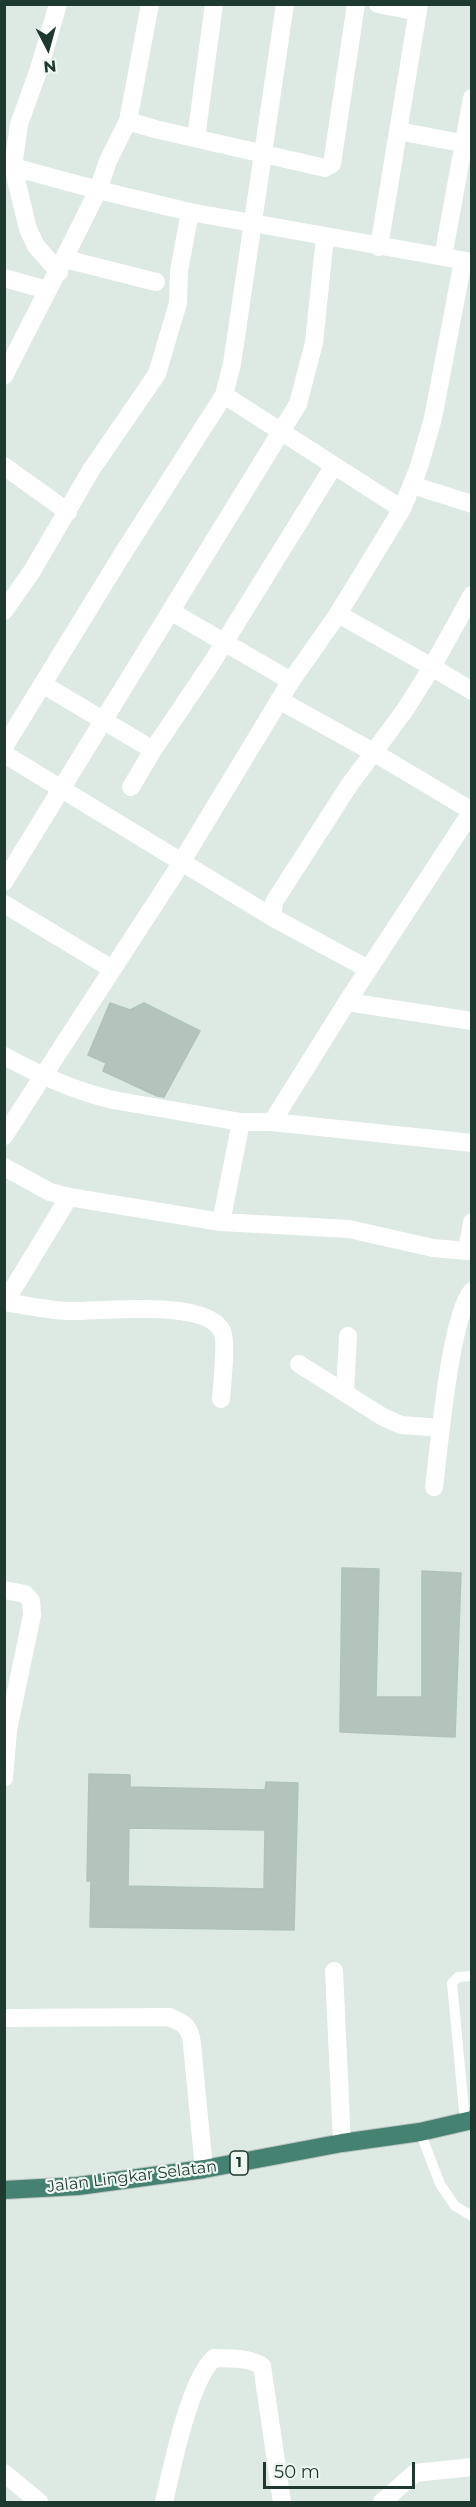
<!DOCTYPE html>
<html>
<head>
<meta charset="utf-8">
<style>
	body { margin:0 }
	#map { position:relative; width:476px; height:2507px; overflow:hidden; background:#dde9e3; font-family:Montserrat,sans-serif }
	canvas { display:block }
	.frame { position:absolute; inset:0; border:6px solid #1e3930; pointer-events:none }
	.north { position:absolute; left:18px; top:18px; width:60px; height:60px; -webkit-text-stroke:4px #edf6f1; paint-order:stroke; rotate:174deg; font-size:16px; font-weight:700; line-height:24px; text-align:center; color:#1e3930 }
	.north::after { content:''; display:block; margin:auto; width:21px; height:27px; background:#1e3930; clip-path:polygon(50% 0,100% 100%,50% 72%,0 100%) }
	.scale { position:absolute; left:263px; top:2462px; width:152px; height:27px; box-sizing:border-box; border:3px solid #1e3930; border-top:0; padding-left:8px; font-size:18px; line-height:21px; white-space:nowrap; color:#1e3930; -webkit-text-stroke:4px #edf6f1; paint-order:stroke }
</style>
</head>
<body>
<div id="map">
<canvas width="476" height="2507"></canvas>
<div class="frame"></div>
<div class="north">N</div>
<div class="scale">50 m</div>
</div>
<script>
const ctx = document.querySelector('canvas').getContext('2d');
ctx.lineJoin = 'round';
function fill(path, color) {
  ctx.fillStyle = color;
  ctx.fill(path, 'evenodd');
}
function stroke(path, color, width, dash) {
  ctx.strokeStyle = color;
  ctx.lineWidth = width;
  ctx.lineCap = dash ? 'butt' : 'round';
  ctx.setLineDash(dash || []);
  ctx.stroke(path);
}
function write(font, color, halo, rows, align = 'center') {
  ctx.font = font + ' Montserrat,sans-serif';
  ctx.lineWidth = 4.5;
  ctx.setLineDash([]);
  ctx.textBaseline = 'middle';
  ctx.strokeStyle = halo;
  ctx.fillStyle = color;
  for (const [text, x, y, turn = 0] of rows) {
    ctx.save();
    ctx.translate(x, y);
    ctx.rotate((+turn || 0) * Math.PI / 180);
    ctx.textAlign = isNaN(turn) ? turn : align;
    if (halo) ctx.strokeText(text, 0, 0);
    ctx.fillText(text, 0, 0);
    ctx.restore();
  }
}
const building = new Path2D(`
	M110,1003l20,7 14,-7 56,28 -36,66 -7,-1 -54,-25 3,-8 -18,-8z
	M342,1568l37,1 -3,128h46v-126l39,2 -6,164 -115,-5z
	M89,1774l41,1v12l135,3 1,-8 32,1 -4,147 -204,-3 1,-46h-4zM129,1828l136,2 -1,59 -136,-3z`);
fill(building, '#b2c4bc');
stroke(building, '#afc3ba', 1.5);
const trunk = new Path2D(`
	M4,2190l74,-4 126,-17 138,-26 78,-11 52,-12`);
stroke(trunk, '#bcc4c1', 20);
stroke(new Path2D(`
	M465,2121l-13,-138 6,-6 14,-1
	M420,2132l20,52 15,22 17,10`), '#fff', 10);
stroke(new Path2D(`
	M58,4l-19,65 -20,55 -6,43 15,62 8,17 23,26
	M150,4l-22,117 27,8 170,39 7,-4 24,-160
	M378,4l40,8
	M398,131l74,14
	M196,138l18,-134
	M13,167l85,23 10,-29 20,-40
	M379,247l40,-243
	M443,257l29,-159
	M65,259l91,23
	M4,278l43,12
	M4,376c32,-63 64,-124 94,-186l92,22 282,50
	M224,395l178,114
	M4,466l64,46
	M412,485l60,19
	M472,595l-40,72 40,24
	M4,611l28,-40 59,-101 66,-96 21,-71 1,-32 11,-59
	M172,612l119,69
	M44,685l109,65
	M279,700l94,52 99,59
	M4,747l116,-189 104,-163 8,-31 53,-360
	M4,754l268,163 96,52
	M131,787l22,-37 58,-86 122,-197
	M472,811l-125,191 125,19
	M4,882l294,-478 16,-61 11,-106
	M4,904l108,65
	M272,917l2,-15 76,-118 55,-74 27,-43 -94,-53
	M4,1056c35,19 70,35 109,44l128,22h31l200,21
	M272,1122l75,-120
	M4,1136l169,-260 118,-195 47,-67 64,-105 17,-42 14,-49 30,-157
	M4,1167l46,25 19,5 152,25 128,7 84,19 34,3 5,-29
	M221,1222l20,-100
	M4,1302c21,3 43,8 64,9 32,1 138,-13 154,20 5,9 0,55 -1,68
	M5,1302l64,-105
	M299,1364l84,53 18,8 40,3
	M345,1391l3,-55
	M434,1487c5,-38 16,-171 38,-196
	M4,1590l21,4 6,7 1,14 -24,115 -4,48
	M334,1971l8,172
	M4,2018l165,-1c16,6 21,10 23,27l12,125
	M4,2473l35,29
	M164,2502c8,-34 25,-121 50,-144 16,1 34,-1 48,8l20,136
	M382,2502l33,-29 57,-6`), '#fff', 18);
stroke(trunk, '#458271', 18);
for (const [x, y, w] of [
	[239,2163,18]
]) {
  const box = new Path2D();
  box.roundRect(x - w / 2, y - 12, w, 24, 4.5);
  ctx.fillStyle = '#edf6f1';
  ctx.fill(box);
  stroke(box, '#1e3930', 1.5);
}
write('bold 15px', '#1e3930', null, [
	["1",239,2163]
]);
write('16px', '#1e3930', '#edf6f1', [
	["Jalan Lingkar Selatan",132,2177,-7]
]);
</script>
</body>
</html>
